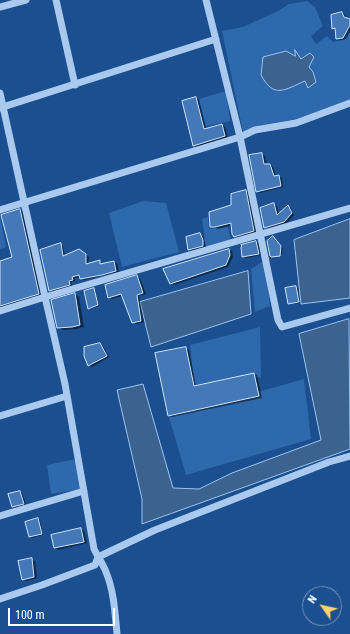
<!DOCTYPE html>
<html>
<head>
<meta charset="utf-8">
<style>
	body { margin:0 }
	#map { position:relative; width:350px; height:634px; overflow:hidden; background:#1b4f8f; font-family:"Roboto Condensed",sans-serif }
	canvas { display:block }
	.north { position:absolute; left:302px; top:586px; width:40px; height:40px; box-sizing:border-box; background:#1b4f8f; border:1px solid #7695bc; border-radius:50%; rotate:304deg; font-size:11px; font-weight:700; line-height:16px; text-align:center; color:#fff }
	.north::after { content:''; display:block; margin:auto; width:14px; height:18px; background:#ffd166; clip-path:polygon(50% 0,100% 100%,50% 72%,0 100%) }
	.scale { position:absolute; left:8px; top:608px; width:107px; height:18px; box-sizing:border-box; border:2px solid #fff; border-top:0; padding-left:5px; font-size:12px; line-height:14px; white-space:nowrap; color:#fff; -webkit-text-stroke:3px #1b4f8f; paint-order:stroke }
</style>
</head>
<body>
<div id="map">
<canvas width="350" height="634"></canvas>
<div class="north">N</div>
<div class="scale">100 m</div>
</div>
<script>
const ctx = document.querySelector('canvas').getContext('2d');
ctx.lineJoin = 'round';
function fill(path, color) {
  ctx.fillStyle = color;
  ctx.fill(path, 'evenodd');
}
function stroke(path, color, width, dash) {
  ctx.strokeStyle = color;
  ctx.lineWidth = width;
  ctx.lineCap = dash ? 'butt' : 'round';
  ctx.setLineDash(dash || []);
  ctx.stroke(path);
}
fill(new Path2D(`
	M307,1l8,6 8,19 -12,10 5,8 11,-8 6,6 11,-2 6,-11v71l-54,19 -39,7 -14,6 -21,-101 21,-4 35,-16 11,-7z
	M226,91l4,30 -24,5 -7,-27z
	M143,201l23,2 13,49 -57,15 -13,-54z
	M0,217l6,30 -6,2z
	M208,217l1,12 19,-2 3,13 -25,7 -4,-28z
	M265,260l5,46 -15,6 -4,-43z
	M260,327l1,50 -67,8 -4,-40z
	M304,379l7,60 -125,36 -17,-58z
	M76,459l5,30 -30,5 -4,-29z`), '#2e69ad');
const water = new Path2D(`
	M295,50l6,9 9,-6 4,4 -5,10 4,5 3,10 -8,6 -3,-7c-21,9 -31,18 -44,-6l2,-18 23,-6 9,5z
	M350,219v79l-49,6 -7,-64z
	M248,271l3,43 -100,33 -11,-45z
	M349,319l1,130 -208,75v-25l-25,-109 26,-6 30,104 26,1 33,-16 89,-33 -22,-106z`);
fill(water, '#3c6290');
stroke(water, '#9cc4f0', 1);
fill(new Path2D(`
	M342,13l3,2 2,4 3,1v12l-4,7 -6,1 -3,-2 -1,-8 -3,-1 -1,-14z
	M196,98l3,2 7,29 16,-4 3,2 3,11 -31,9 -3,-2z
	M262,154l3,2 2,9 6,2 3,10 3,-1 3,2 1,9 -23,6 -3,-2z
	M246,191l3,2 8,39 -19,6 -4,-2 -2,-11 -14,4 -7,-3z
	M274,204l3,2 2,8 9,-8 3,2 3,7 -7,8 -19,6 -3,-2z
	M20,210l4,2 18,83 -42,15v-48l13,-4 -10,-42z
	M199,234l4,2 3,11 -14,4 -3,-1z
	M275,239l8,9 -1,6 -10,2z
	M256,242l3,1 3,12 -16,3 -3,-2v-10z
	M60,244l3,2 2,10 14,-6 10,7 -1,7 12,-3 2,2v2l12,-3 3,1 2,9 -35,8 -3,-3 -6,1v3l-4,1 1,4 -20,6 -2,-2z
	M229,250l3,1 1,6 -5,10 -54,18 -3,-2z
	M137,276l3,2 6,16 -7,2 5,26 -8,2 -3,-2 -10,-26 -11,3 -3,-2z
	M296,287l2,1 2,15 -9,1 -2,-1z
	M93,289l2,1 4,16 -8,3 -2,-1z
	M75,294l4,3 5,30 -7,2 -14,1 -5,-3z
	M100,344l3,2 6,11 -17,10 -4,-2z
	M186,348l3,2 7,36 58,-12 3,1 5,23 -90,19 -3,-1z
	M20,492l2,1 4,11 -11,4 -2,-2z
	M38,519l2,1 3,15 -11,3 -2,-1z
	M81,529l3,2 3,12 -29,7 -3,-2 -3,-12z
	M31,560l4,1 2,17 -11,3 -3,-1z`), '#0007');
const building = new Path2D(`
	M342,12l2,5 6,2v6l-7,13 -7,1 -1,-11 -3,1 -1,-14z
	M196,97l8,32 18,-5 3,12 -32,10 -11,-45z
	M262,153l2,11h6l4,12 5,-1 2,11 -25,6 -7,-37z
	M246,190l8,41 -20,6 -2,-3 -1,-11 -16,4h-5l-1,-15 22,-7v-11z
	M274,203l3,12 11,-10 4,8 -8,9 -20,6 -4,-20z
	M20,209l19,85 -39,12v-45l12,-4 -11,-42z
	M200,233l3,7v6l-15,4 -2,-13z
	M273,236l8,10 -1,10 -9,1 -1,-1 -3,-15z
	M256,241l3,13 -17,3 -1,-10 1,-1 -1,-1z
	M61,243l2,13 16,-7 7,5v10l14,-4v4l14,-3 2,10 -14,4 -22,4 -1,-4 -7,2 1,3 -4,1 1,4 -21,6 -9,-41z
	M229,249l1,6 -4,10 -56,19 -7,-15z
	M137,275l6,18 -6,2 4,26 -9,2 -11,-29 -13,4 -3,-13z
	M296,286l3,16 -11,2 -3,-16z
	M94,288l4,17 -10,4 -4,-18z
	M75,293l5,32 -8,2 -15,1 -6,-28z
	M100,343l7,13 -19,10 -4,-10v-9z
	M186,347l8,39 60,-13 5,23 -91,20 -13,-63z
	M20,491l4,13 -12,3 -4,-13z
	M38,518l4,16 -13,3 -4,-15z
	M81,528l3,14 -30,6 -3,-13z
	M32,558l2,19 -12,3 -4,-19z`);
fill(building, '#4478b7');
stroke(building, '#cfe3fa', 1);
stroke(new Path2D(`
	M56,0l19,85
	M206,0l34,137 38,183 4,7 68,-19
	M0,7l26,-7
	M0,93l45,204 -45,14
	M0,108l216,-69
	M0,210l240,-73 15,-7 41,-7 54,-20
	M0,416l67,-20
	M0,516l84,-25
	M0,599l42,-14 53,-20 3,-8 57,-27 174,-68 21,-6
	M117,634c-2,-21 -3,-43 -11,-62 -3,-8 -8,-15 -12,-23l-29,-165 -20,-87 305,-89`), '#a9c9ee', 7);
</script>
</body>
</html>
